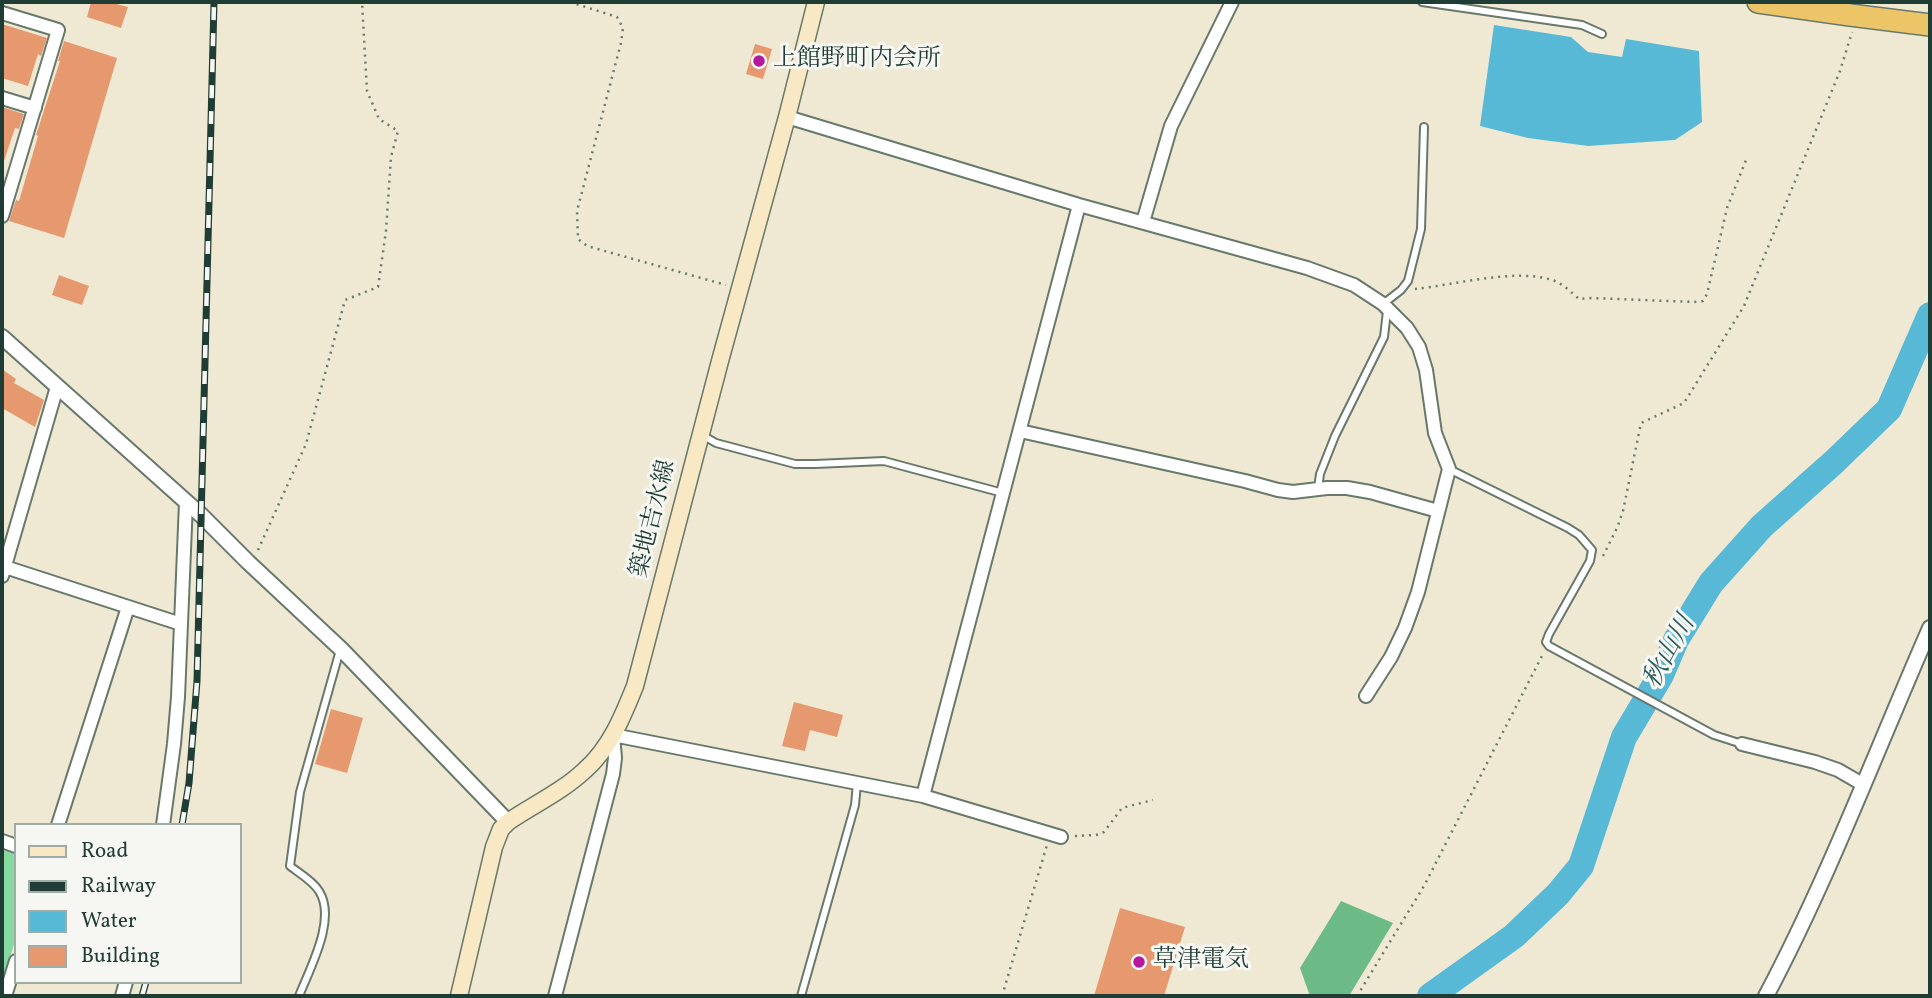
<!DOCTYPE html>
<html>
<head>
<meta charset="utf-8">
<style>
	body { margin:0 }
	#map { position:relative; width:1932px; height:998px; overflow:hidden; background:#efe9d4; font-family:Vollkorn,serif }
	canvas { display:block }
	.frame { position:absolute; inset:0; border:4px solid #1f3d34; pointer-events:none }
	.legend { position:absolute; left:14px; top:823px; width:228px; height:161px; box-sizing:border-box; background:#f6f6f2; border:2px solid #a0aca6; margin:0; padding:9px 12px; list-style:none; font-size:21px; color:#1f3d34 }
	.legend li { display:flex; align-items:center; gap:14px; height:35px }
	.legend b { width:35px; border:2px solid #a0aca6 }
</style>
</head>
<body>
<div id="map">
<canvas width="1932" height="998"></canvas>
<div class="frame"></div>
<ul class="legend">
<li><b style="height:9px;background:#f8e8c3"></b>Road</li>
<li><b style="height:9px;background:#1f3d34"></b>Railway</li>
<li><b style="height:19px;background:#57b9d6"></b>Water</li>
<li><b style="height:19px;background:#e6996e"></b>Building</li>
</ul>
</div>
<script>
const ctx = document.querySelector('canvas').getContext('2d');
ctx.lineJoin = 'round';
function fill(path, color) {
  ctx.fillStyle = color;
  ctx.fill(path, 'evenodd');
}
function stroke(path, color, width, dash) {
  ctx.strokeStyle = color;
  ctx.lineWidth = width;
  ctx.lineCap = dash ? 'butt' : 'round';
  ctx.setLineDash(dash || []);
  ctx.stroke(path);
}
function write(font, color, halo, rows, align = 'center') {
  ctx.font = font + ' Vollkorn,"Noto Serif JP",serif';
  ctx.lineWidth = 6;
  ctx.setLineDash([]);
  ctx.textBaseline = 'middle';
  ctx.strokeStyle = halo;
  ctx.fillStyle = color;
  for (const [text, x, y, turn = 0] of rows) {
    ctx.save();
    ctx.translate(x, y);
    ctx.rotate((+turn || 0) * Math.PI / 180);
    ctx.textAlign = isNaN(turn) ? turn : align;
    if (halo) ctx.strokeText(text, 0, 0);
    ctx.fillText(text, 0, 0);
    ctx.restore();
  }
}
fill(new Path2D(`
	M2,849l14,4v85l-14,45z`), '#85db9f');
fill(new Path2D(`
	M1341,901l52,22 -44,73h-39l-10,-28z`), '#6cbb86');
fill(new Path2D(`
	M1494,25l77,12 17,15 34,5 4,-18 73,12 3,71 -27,18 -87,6 -60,-8 -48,-12z`), '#57b9d6');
stroke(new Path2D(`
	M1430,996l84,-60 44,-42 23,-28 43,-129 37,-62 15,-35 35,-57 51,-57 72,-64 55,-53 41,-94`), '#57b9d6', 26);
fill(new Path2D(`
	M91,2h18l19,5 -7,21 -34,-11z
	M2,24l45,14 -6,18 -3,-2 -10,32 -26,-8z
	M64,41l53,17 -53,180 -55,-17 7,-21 3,1 19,-65 -2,-1 24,-74h-2z
	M755,44l17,5 -9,30 -17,-5z
	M2,107l22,7 -5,15 -4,-1 -11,33h-2z
	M59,275l30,11 -7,19 -30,-10z
	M2,369l14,10 -2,4 30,17 -9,27 -33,-19z
	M794,702l49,13 -6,22 -27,-7 -5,21 -23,-5z
	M331,709l32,9 -16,55 -32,-9z
	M1120,908l65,19 -21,69h-70z`), '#e6996e');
const service = new Path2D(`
	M1422,2l160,23 20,9
	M1383,304l18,-14 7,-9 13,-52 3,-102
	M702,435l14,8 79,21h20l69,-3 119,32
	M1449,469l119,59 11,7 13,15 -2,11 -41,73 -3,8 3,4 165,89 28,9
	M1318,488l2,-14 15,-38 49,-99 3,-26
	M299,996c11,-28 38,-77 20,-105 -6,-10 -20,-18 -29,-25l10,-74 40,-142
	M801,996l54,-191 2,-22`);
const minor = new Path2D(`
	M2,13l56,17 -56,186
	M2,98l33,10
	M787,117l292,88 228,63 47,17 29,19 24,24 12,19 7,23 9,63 14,36 -31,123 -13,36 -14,29 -25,39
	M1143,222l28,-96 61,-124
	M1020,431l225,50 33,9 15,2 34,-4h20l23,4 68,19
	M2,566l179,58
	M2,576l55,-189
	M1742,744l73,18 23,8 26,15
	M923,796l156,-591
	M58,825l70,-218
	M163,825l11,-81 4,-47 8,-195
	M2,841l14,5
	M5,996l11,-35
	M122,996l4,-14
	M555,996l58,-222 2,-16 -2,-23 310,61 138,41`);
const tertiary = new Path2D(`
	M2,337l199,178 47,47 93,87 167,173
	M1766,996c63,-119 110,-245 164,-368`);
const secondary = new Path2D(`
	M459,996l35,-149 7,-18 7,-7c25,-17 55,-31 77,-52 25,-22 38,-54 50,-84l85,-325 67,-244 29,-115`);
const motorway = new Path2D(`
	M1758,2l92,13`);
stroke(service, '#68796c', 10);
stroke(minor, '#68796c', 16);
stroke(tertiary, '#68796c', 18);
stroke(secondary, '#68796c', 19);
stroke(motorway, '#68796c', 24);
stroke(new Path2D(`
	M570,2l47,15 6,11 -2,15 -44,168 1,28 9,7 139,39
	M1415,289c39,-4 100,-21 137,-9 10,3 19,12 27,19l12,-1 103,4 9,-1 4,-7 20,-86 19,-48
	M258,550l48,-106 39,-144 33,-13 8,-56 5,-74 7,-26 -19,-12 -12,-28 -5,-89
	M1603,556l14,-28 6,-17 18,-88 43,-20 60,-97 96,-235 12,-39
	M1075,836l21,-1 8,-3 18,-24 31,-8
	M1002,996l45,-151
	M1357,996l67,-110 119,-232`), '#68796c', 2.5, [2, 5]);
stroke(service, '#fff', 6);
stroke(minor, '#fff', 12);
stroke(tertiary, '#fff', 14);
stroke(secondary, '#f8e8c3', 16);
stroke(motorway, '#edc569', 21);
const rail = new Path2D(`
	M182,825l7,-42 8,-102 17,-679
	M142,996l4,-14`);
stroke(rail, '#1f3d34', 7);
stroke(rail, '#f6f6f2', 4.5, [13]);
const motorwayBridge = new Path2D(`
	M1850,15l80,10`);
stroke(motorwayBridge, '#68796c', 24, []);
stroke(motorwayBridge, '#edc569', 21);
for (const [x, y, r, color] of [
	[759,61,7,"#b5179e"],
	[1139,962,7,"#b5179e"]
]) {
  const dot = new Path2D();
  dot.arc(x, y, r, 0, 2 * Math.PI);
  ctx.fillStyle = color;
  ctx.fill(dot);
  stroke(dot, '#f6f6f2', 2.5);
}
write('24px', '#1f3d34', '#f6f6f2', [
	["上館野町内会所",773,61],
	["草津電気",1153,962]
], 'left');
write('24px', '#1f3d34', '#f6f6f2', [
	["築地吉水線",655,519,-76]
]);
write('italic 26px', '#2d5c5c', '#f6f6f2', [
	["秋山川",1671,653,-61]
]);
</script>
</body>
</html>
